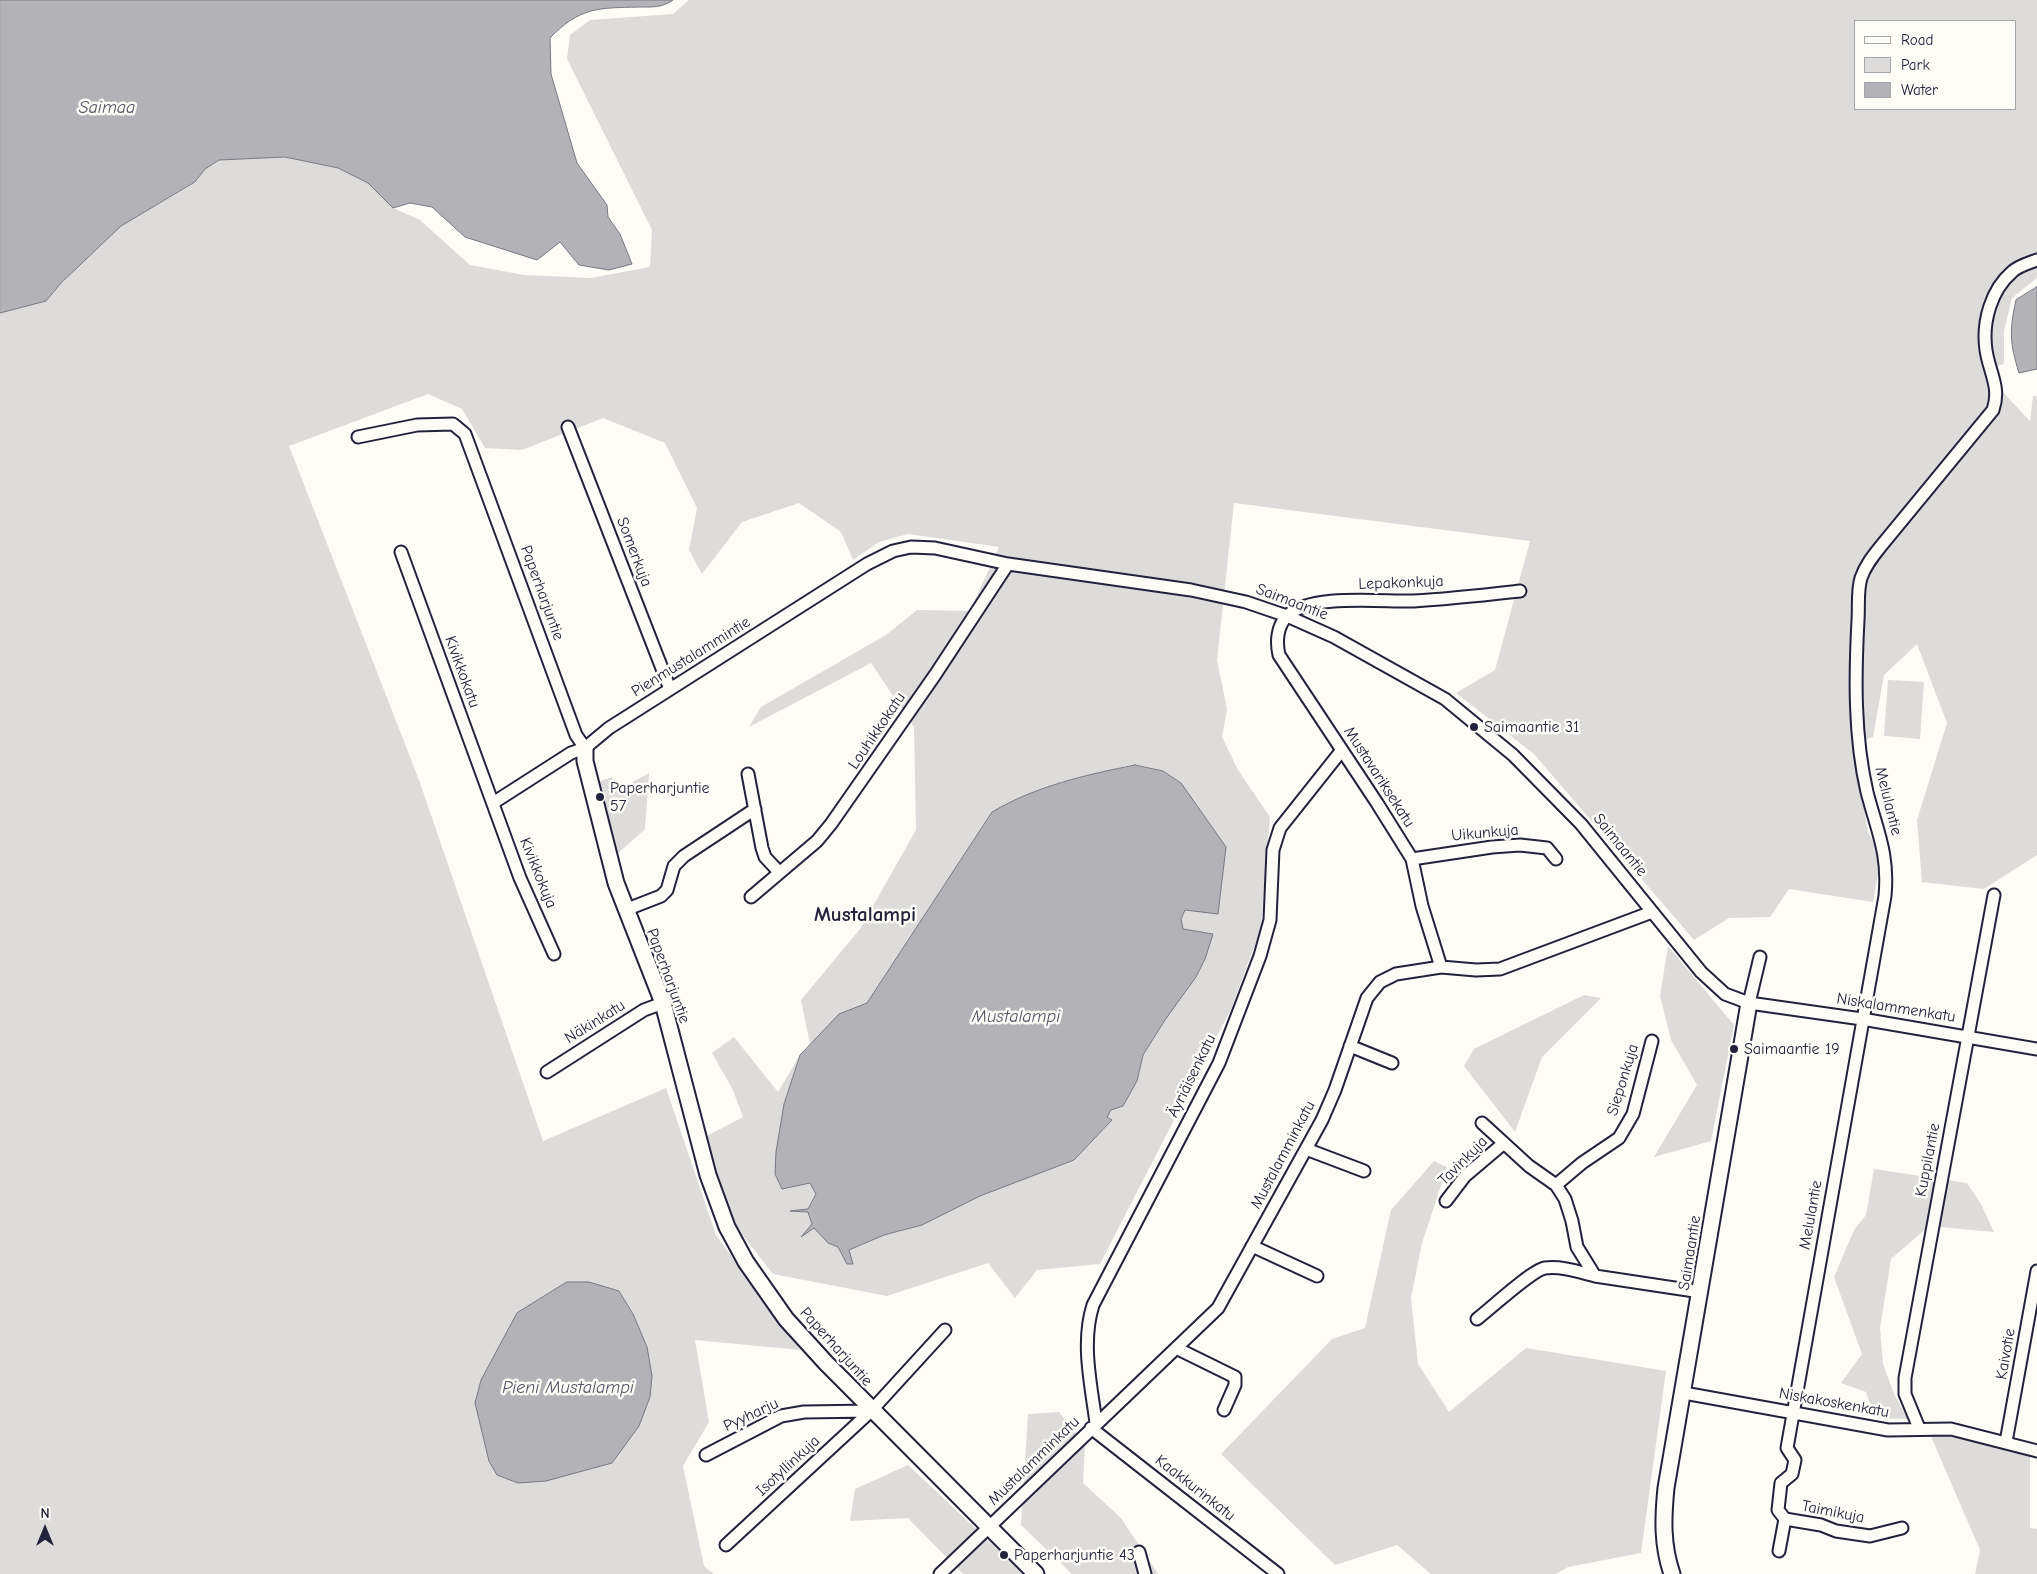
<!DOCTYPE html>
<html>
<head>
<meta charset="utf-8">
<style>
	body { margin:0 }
	#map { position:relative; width:2037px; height:1574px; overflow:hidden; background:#fdfcf7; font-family:"Comic Neue",sans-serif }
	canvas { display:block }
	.legend { position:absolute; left:1854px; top:20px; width:162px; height:90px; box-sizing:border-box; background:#fdfcf7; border:1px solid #a5a5ac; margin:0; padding:6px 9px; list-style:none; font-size:15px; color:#22223b }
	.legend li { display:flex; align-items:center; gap:10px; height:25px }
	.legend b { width:25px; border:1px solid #a5a5ac }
	.north { position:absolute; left:20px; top:1504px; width:50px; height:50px; -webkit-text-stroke:4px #fdfcf7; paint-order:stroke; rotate:0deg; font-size:14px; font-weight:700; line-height:20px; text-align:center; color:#22223b }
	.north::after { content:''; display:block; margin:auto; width:18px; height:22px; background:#22223b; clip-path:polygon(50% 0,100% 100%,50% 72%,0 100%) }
</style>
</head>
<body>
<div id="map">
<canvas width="2037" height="1574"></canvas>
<ul class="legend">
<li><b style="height:6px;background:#fdfcf7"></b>Road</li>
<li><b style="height:14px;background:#dddcdb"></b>Park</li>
<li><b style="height:14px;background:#b2b2b7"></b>Water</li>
</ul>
<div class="north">N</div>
</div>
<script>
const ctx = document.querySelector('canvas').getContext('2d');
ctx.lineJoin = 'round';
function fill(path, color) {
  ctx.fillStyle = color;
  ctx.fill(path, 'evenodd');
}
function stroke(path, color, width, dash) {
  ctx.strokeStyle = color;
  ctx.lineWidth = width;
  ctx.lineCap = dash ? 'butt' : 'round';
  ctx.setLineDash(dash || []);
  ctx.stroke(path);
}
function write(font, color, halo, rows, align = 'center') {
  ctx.font = font + ' "Comic Neue",sans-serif';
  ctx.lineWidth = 5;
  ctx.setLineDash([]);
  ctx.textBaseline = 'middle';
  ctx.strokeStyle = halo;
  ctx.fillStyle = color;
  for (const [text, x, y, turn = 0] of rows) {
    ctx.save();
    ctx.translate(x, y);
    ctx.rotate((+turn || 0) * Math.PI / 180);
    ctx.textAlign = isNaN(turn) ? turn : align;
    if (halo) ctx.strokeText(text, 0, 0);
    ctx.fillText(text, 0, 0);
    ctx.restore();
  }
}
fill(new Path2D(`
	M689,0h1348v278l-25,20 -8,33v33l-22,6 48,51 3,-25h4v459l-53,34 -62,-7 -5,-62 30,-97 -30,-79 -33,31 -11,62 -20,7 15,88 13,24 -8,46 -84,-13 -19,28 -41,1 -35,22 -160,-186 -78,-61 39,-23 35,-129 -296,-38 -17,157 10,49 -5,28 16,33 32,47 -9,111 -30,81 -131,255 -63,6 -22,28 -27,-35 -101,33 -114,-22 -39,-50 -18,-42 -13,-44 40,-21 -10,-27 -21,-37 22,-16 44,55 22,-37 -16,50 -1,84 27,-6 6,11 -8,15 -14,2 14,1 4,12 -9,11 11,-7 14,15 11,4 8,16h6l-4,-13 35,-15 38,-10 58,-29 94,-36 38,-40 -5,-3 4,-7 12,-4 14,-25 6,-26 22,-35 18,-91 -2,-10 3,-9 -3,-127c-14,-9 -29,-17 -46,-18 -8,0 -18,4 -27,6 -41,8 -80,19 -116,41l-125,191 -28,11 -29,30 -9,-44 59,-71 56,-99 -2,-103 -43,-64 -122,64 12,-20 125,-72 31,-25 53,1 29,-64 -91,-13 -29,8 -26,18 -12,-28 -42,-29 -57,19 -40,52 -13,-24 8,-42 -32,-65 -62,-25 -81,32 -37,-2 -23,-39 -34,-15 -139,52 130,334 124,361 123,-53 50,147 84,115 -105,-10 14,82 -26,44 21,100 10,8h-714v-1261l46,-12 15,-18 60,-57 74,-43 10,-14 14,-9 66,-3 53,11 30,15 25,25 27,12 50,45 54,10 67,3 59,-11 2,-37 -85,-171 3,-24 20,-15 83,-6zM1856,21h160v88h-160zM619,1290c21,35 36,66 31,107l-169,-17 11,-20z
	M1888,680l36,2 -4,57 -36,-3z
	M649,773l-4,56 -30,27 -17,-74 14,-5 5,14z
	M1668,946l66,79 -23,116 -57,16 43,-72 -26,-45 -11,-44z
	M1584,995l17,3 -59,59 -27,75 -51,-66 10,-17z
	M1434,1161l13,6 -25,76 -11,55 7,66 31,48 77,-64 140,23 -25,182 -73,14 -12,7h-125l-34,-29 -62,20 -114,-111 111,-115 33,-11 26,-118z
	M1874,1169l93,14 14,21 13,28 -65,-6 -38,33 -11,69 3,36 11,30 14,25 -33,-1 -9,-26 -25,-9 21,-29 -28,-77 20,-47 12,-15z
	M1059,1412l26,33 -2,38 38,35 37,56h-86l-51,-49 7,-111z
	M1930,1434l52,7 48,15v72l7,1v45h-62l5,-24z
	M908,1465l116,109h-61l-55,-56 -58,3 5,-32z`), '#dddcdb');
const water = new Path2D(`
	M0,0h673c-11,8 -21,7 -34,7 -41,1 -59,0 -89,31l1,36 26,89 30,42 1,12 12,17 12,30 -23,6 -30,-5 -19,-23 -23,18 -72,-23 -33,-30 -22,-4 -17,5 -25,-25 -30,-15 -53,-11 -66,3 -14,9 -10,13 -74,44 -60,57 -15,18 -46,12z
	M2037,287v82l-18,4c-9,-29 -10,-42 -3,-73z
	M1135,765l28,6 18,12 45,64 -8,67 -33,-4 -4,9 2,10 30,5 -8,25 -9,18 -31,43 -22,35 -6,26 -14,25 -12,4 -4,7 5,3 -38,40 -94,36 -58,29 -38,10 -35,15 4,14h-6l-9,-17 -10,-4 -14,-15 -13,9 11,-13 -4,-12 -18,-1 18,-2 8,-15 -6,-11 -28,6 -7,-15 1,-22 8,-48 16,-49 39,-41 28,-11 125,-191c44,-26 93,-37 143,-47z
	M567,1282h22l30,9 14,23 14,33 5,29 -2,21 -11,29 -27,37 -66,18 -28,2 -21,-8 -8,-14 -14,-58 6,-23 36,-67z`);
fill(water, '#b2b2b7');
stroke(water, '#787885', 1);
const street = new Path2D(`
	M568,427l102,262
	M358,437l59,-12 36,-1 12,10 111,301 9,13
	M401,552l119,326 34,76
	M748,774l14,74 3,9 14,15
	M493,803l78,-50 14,-5 24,-20 258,-164 26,-13 18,-4 24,1 73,16 183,26 55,12 41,14 47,21 111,62 68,56 68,69 120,148 24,22 24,9 113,16 175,30
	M1412,859l80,-12 28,-2 27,3 9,11
	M751,897l66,-56 14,-17 104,-149 73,-111
	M625,910l36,-14 6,-6 7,-24 10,-10 71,-47
	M1441,967l-19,-61 -10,-47 -35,-56 -98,-148c-3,-13 -2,-29 8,-39 23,-23 96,-14 127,-15 35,-2 70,-6 106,-10
	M1749,1003l11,-46
	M1350,1046l42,17
	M547,1072l97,-62 19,-7
	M1482,1123l47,43 27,19 9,14 7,22 5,26 18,29 106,16
	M1306,1149l58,22
	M1556,1185l26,-22 37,-25 14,-24 19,-73
	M1446,1201l19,-25 39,-33
	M1252,1246l65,30
	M1477,1319c13,-10 55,-49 68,-51 17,-2 34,4 50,8
	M1176,1348l59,29v8l-11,25
	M1684,1393l204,37 63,-1 86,22
	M1096,1423c-5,-39 -15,-80 -3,-118l126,-242 41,-107 10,-36 3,-70 7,-22 62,-78
	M1091,1428l187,146
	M1919,1428l-14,-34v-16l89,-483
	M2006,1442l31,-171
	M706,1455l75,-39 23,-4 67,-1
	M1902,1528l-32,8 -34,-5 -15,-6 -36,-6 -7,-9 3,-27 11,-9 3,-14 -8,-12 98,-552c4,-43 -8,-65 -18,-104 -13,-56 -12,-115 -9,-172 1,-13 -1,-29 3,-42 4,-12 12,-22 20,-32l112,-136c8,-23 -4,-38 -7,-60 -4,-28 5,-60 26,-78 6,-6 17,-9 25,-12
	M726,1545l145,-134 74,-81
	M1779,1551l6,-32
	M1139,1552l6,22
	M940,1574l278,-266 104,-188 13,-30 32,-92 13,-16 16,-8 45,-7 35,3 24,-1 152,-57`);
const secondary = new Path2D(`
	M585,748v13l31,122 47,120 45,172 19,52 19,35 40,57 40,44 210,211
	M1672,1574c-10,-29 -9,-56 -6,-86l83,-485`);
stroke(street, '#22223b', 15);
stroke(secondary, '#22223b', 19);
stroke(street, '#fdfcf7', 11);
stroke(secondary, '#fdfcf7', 15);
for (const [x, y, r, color] of [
	[1474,727,5,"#22223b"],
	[600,797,5,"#22223b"],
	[1734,1049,5,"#22223b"],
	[1004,1555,5,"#22223b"]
]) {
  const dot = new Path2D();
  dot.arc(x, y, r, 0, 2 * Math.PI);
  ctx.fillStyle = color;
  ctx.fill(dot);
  stroke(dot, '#fdfcf7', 2);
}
write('16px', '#22223b', '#fdfcf7', [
	["Somerkuja",634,552,69],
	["Lepakonkuja",1401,583,-2],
	["Paperharjuntie",542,593,70],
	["Saimaantie",1292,602,21],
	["Pienmustalammintie",691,657,-32],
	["Kivikkokatu",462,672,70],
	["Louhikkokatu",877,731,-56],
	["Mustavariksekatu",1379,777,57],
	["Melulantie",1888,801,76],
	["Uikunkuja",1485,833,-5],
	["Saimaantie",1620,845,51],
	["Kivikkokuja",538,873,68],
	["Paperharjuntie",668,976,70],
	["Niskalammenkatu",1896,1008,9],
	["Näkinkatu",595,1022,-32],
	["Äyriäisenkatu",1192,1076,-64],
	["Sieponkuja",1623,1080,-73],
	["Mustalamminkatu",1283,1155,-62],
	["Kuppilantie",1928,1160,-79],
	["Tavinkuja",1463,1161,-45],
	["Melulantie",1811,1215,-80],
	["Saimaantie",1690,1253,-81],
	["Paperharjuntie",836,1347,48],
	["Kaivotie",2006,1354,-80],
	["Niskakoskenkatu",1834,1403,10],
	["Pyyharju",751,1415,-25],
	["Mustalamminkatu",1034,1461,-44],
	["Isotyllinkuja",788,1466,-43],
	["Kaakkurinkatu",1195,1488,38],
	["Taimikuja",1833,1512,11]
]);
write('16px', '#22223b', '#fdfcf7', [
	["Saimaantie 31",1484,727],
	["Paperharjuntie",610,788],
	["57",610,806],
	["Saimaantie 19",1744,1049],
	["Paperharjuntie 43",1014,1555]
], 'left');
write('italic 18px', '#545466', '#fdfcf7', [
	["Saimaa",107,108],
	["Mustalampi",1016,1017],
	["Pieni Mustalampi",568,1388]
]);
write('bold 21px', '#22223b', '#fdfcf7', [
	["Mustalampi",865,915]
]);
</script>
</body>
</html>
